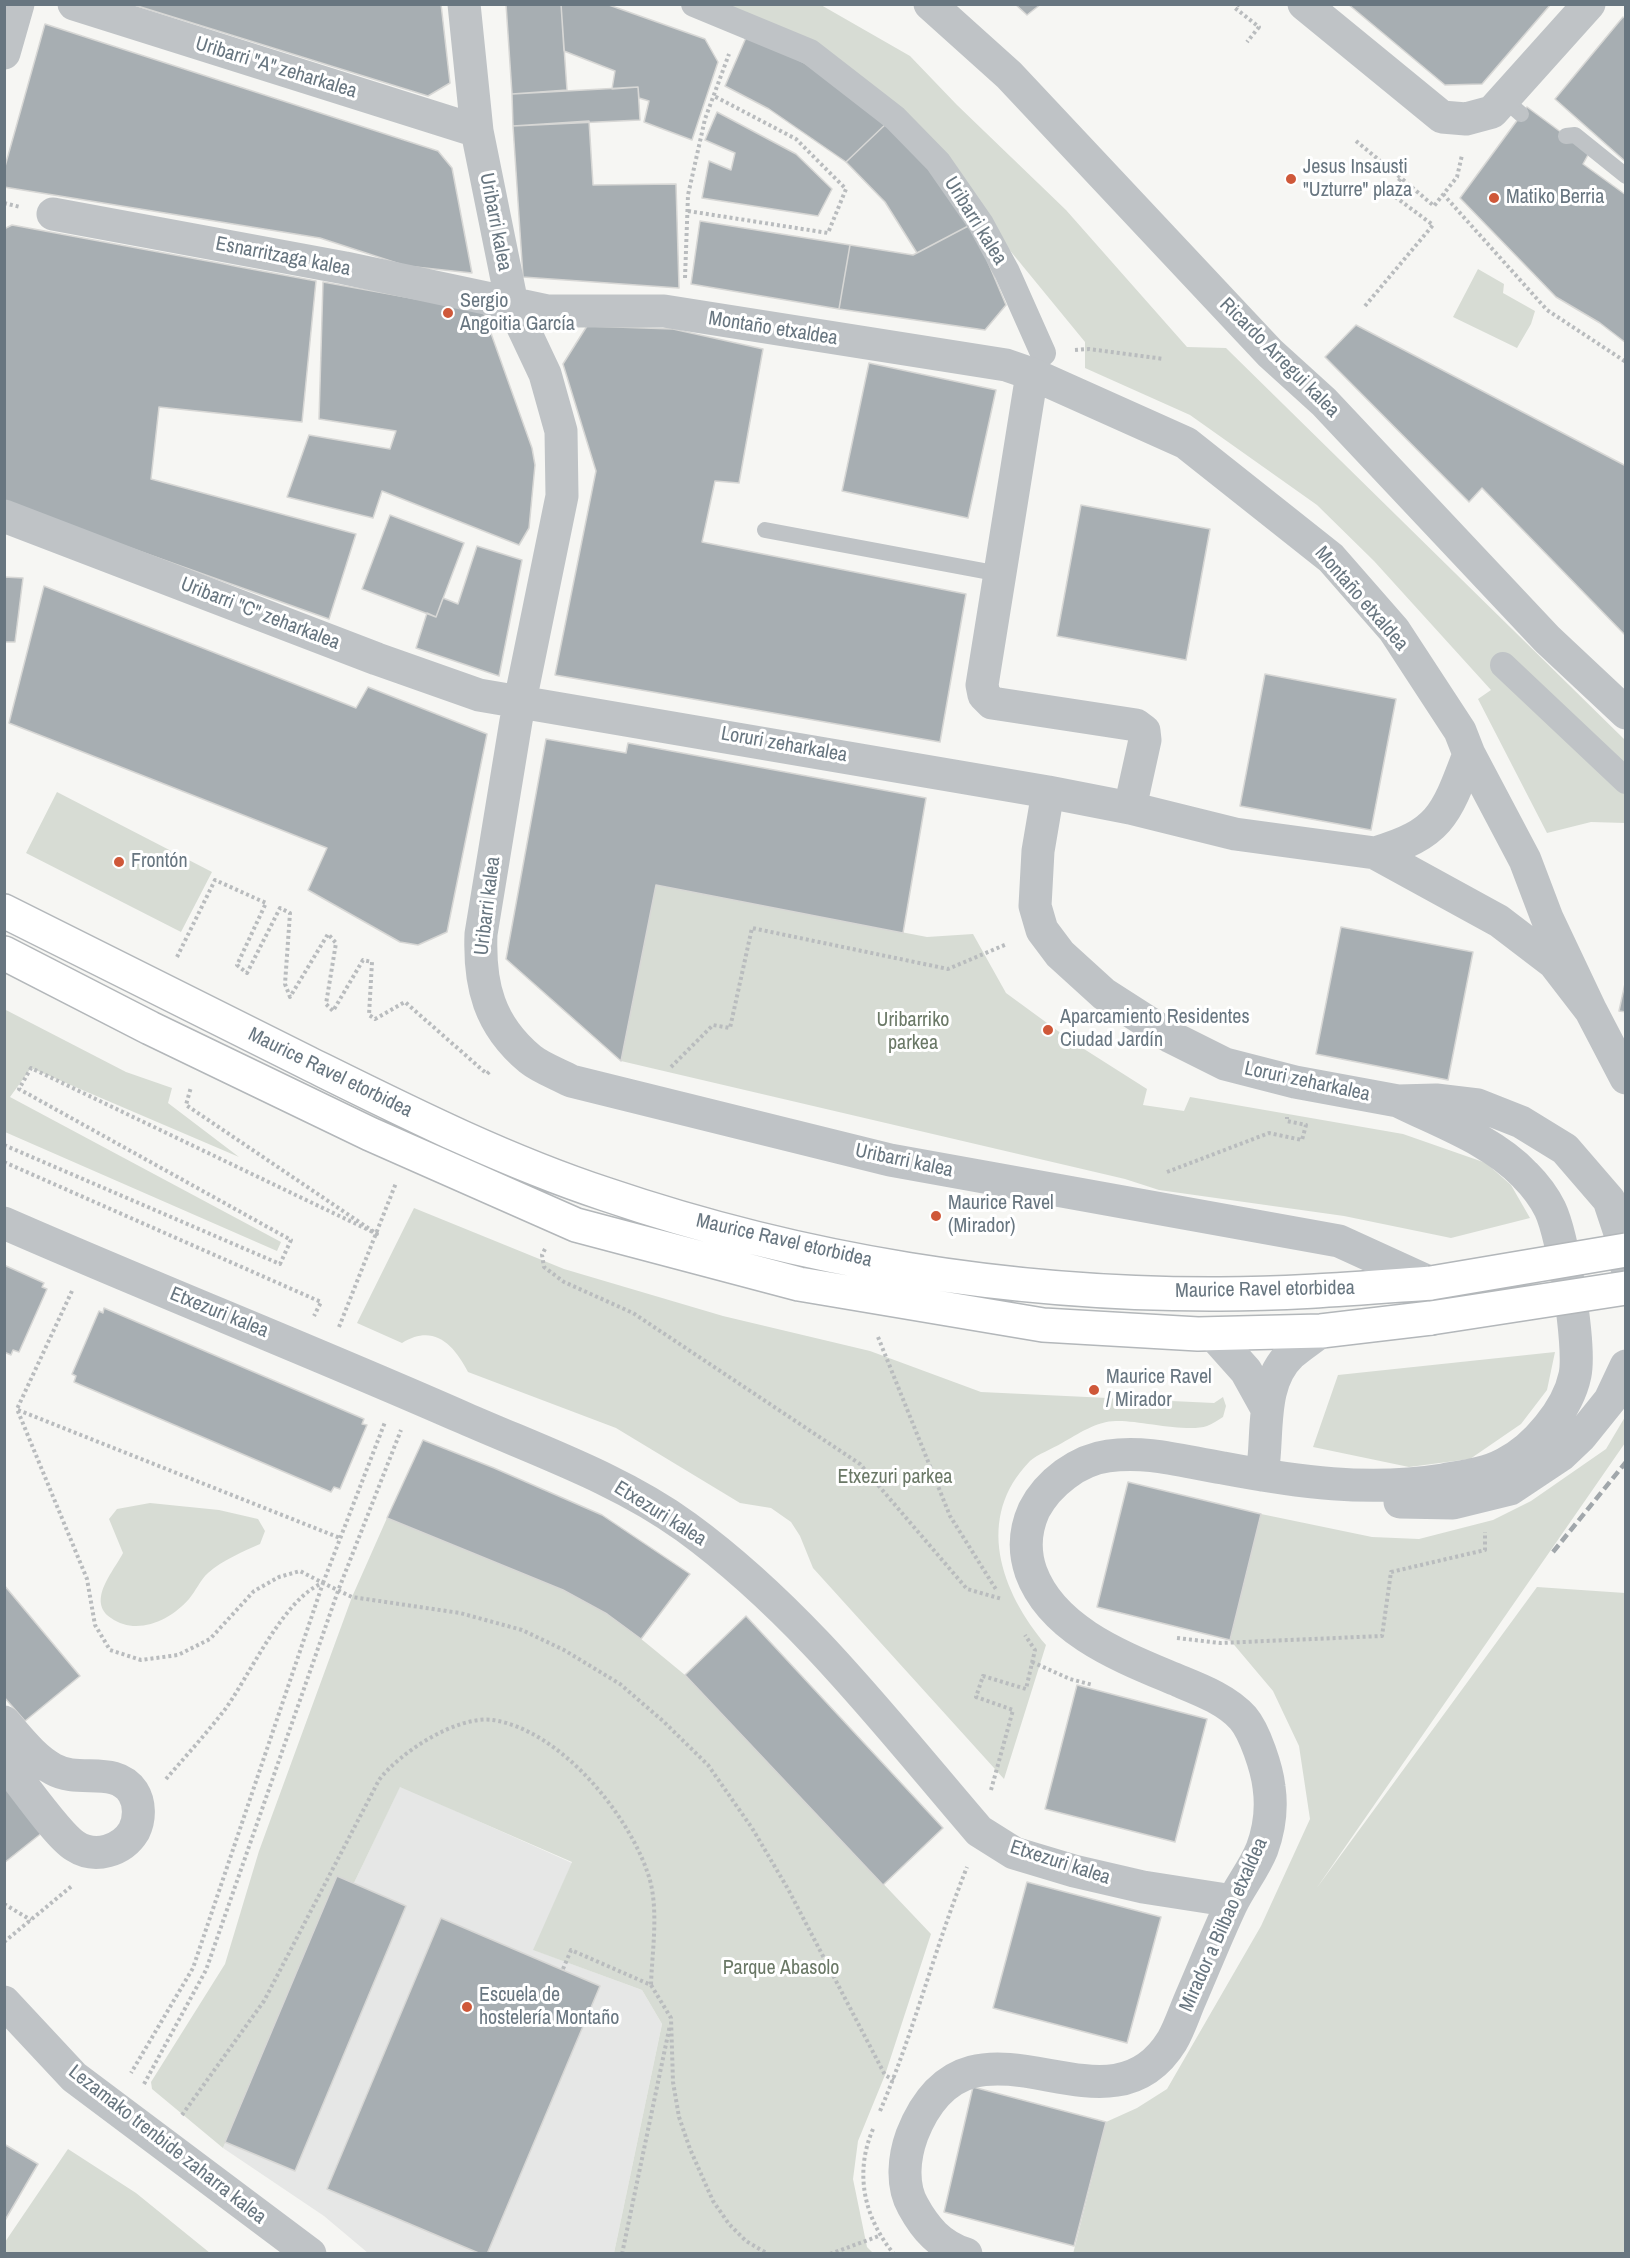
<!DOCTYPE html>
<html>
<head>
<meta charset="utf-8">
<style>
	body { margin:0 }
	#map { position:relative; width:1630px; height:2258px; overflow:hidden; background:#f6f6f3; font-family:"Archivo Narrow",sans-serif }
	canvas { display:block }
	.frame { position:absolute; inset:0; border:6px solid #687680; pointer-events:none }
</style>
</head>
<body>
<div id="map">
<canvas width="1630" height="2258"></canvas>
<div class="frame"></div>
</div>
<script>
const ctx = document.querySelector('canvas').getContext('2d');
ctx.lineJoin = 'round';
function fill(path, color) {
  ctx.fillStyle = color;
  ctx.fill(path, 'evenodd');
}
function stroke(path, color, width, dash) {
  ctx.strokeStyle = color;
  ctx.lineWidth = width;
  ctx.lineCap = dash ? 'butt' : 'round';
  ctx.setLineDash(dash || []);
  ctx.stroke(path);
}
function write(font, color, halo, rows, align = 'center') {
  ctx.font = font + ' "Archivo Narrow",sans-serif';
  ctx.lineWidth = 6;
  ctx.setLineDash([]);
  ctx.textBaseline = 'middle';
  ctx.strokeStyle = halo;
  ctx.fillStyle = color;
  for (const [text, x, y, turn = 0] of rows) {
    ctx.save();
    ctx.translate(x, y);
    ctx.rotate((+turn || 0) * Math.PI / 180);
    ctx.textAlign = isNaN(turn) ? turn : align;
    if (halo) ctx.strokeText(text, 0, 0);
    ctx.fillText(text, 0, 0);
    ctx.restore();
  }
}
fill(new Path2D(`
	M400,1786l172,77 -38,87 108,40 20,34 -48,229h-246l-44,-37 -101,-68 114,-272 17,7z`), '#e6e7e6');
fill(new Path2D(`
	M702,5h119l89,51 47,49 109,105 121,137 39,1 399,392v83l-34,-1 -44,11 -69,-134 13,-9 -117,-129 -57,-56 -127,-90 -105,-47v-26l-82,-100z
	M1478,269l26,15 -1,9 32,18 -4,13 -14,24 -64,-31z
	M57,792l155,80 -31,60 -155,-79z
	M656,885l271,52 46,-3 33,59 67,49 74,47 -4,16 41,6 6,-14 213,37 83,29 25,22 19,33 -79,20 -107,-22 -185,-26 -34,-11 -504,-118z
	M4,1009l122,63 46,16 -4,15 71,54 -208,-89 -21,29 271,145 -4,9 -272,-119z
	M414,1208l150,61 159,47 147,35 111,41 233,11 9,-6 3,9 -3,11c-5,3 -11,7 -16,9 -20,7 -69,-6 -91,-5 -19,0 -38,13 -54,22 -10,6 -24,11 -32,18 -56,57 -29,131 16,184l-42,134 -191,-211 -13,-32 -9,-14 -20,-14 -31,-5 -124,-75 -148,-56c-14,-27 -34,-49 -66,-29l-45,-20z
	M1555,1352l-8,38 -26,34 -51,35 -61,8 -96,-20 25,-72z
	M1625,1417v26l-309,446 221,-302 88,6v660l-552,1 33,-132 31,-14 30,-19 94,-163 49,-107 -11,-73 -26,-55 -43,-51 31,-126 111,23 47,2 74,-19 38,-19 75,-52z
	M150,1503l69,7 39,9 7,12 -5,13c-18,8 -37,16 -52,29 -8,7 -12,18 -19,26 -19,22 -53,37 -78,19 -25,-17 3,-47 12,-65l-14,-34 8,-10z
	M387,1518c73,30 151,54 218,95 29,18 54,41 80,62l246,259 -46,141 -27,66 -5,38 14,68 6,6h-259l48,-229 -20,-34 -109,-40 39,-88 -172,-75 -46,96 -17,-7 -114,272 -71,-59 -1,-7 74,-118 34,-113 93,-254z
	M68,2149l68,44 74,60h-205v-11z`), '#d7dcd4');
const building = new Path2D(`
	M131,4h310l9,79 -22,13z
	M506,4h55l6,86 -55,4z
	M561,4h45l99,35 13,23 -26,78 -48,-18 5,-21 -10,-3 -1,-11 -26,2 3,-18 -51,-20z
	M1015,4h26l-14,11z
	M1348,4h203l-69,80 -37,1z
	M1623,17l3,2v143l-71,-63z
	M45,24l393,127 14,17 20,105 -66,-7 -86,-28 -316,-51v-17z
	M748,33l104,55 36,34 -42,40 -77,-53 -44,-23z
	M638,87l2,33 -127,6 -1,-32z
	M1527,107l62,46 -6,11 43,31v148l-26,-20 -44,-26 -96,-99z
	M717,112l79,42 36,35 -14,27 -116,-18 7,-37 22,9 4,-17 -30,-13z
	M589,121l4,64 83,-1 3,104 -156,-11 -10,-151z
	M888,122l47,44 37,58 -55,29 -32,-51 -39,-40z
	M700,221l150,24 -11,64 -148,-25z
	M972,224l34,81 -21,25 -146,-21 11,-64 63,10z
	M12,225l304,56 -14,141 -143,-15 -8,72 205,55 -27,85 -325,-116v-274z
	M323,282l160,29 49,137 3,17 -6,63 -10,17 -137,-54 -9,27 -86,-21 22,-62 81,14 6,-18 -77,-12z
	M1356,325l270,141v170l-144,-148 -13,14 -144,-145z
	M587,326l86,3 90,20 -24,134 -24,-2 -13,61 264,52 -26,148 -385,-67 41,-204 -33,-107z
	M869,363l127,27 -28,128 -126,-27z
	M1081,505l129,24 -24,131 -129,-24z
	M390,515l74,28 -28,74 -74,-28z
	M477,546l45,14 -23,116 -83,-28 11,-35 9,4 7,-19 15,6z
	M4,577l19,1 -8,64h-11z
	M44,586l312,122 12,-21 119,47 -40,198 -29,13 -18,-3 -92,-52 19,-42 -318,-125z
	M1265,674l131,25 -25,131 -131,-24z
	M546,739l80,14 2,-10 298,55 -23,135 -247,-48 -35,176 -115,-102z
	M1341,927l132,25 -25,128 -132,-26z
	M1626,979v33l-7,-1z
	M4,1265l40,18 -2,4 5,2 -28,63 -6,-2 -2,5 -7,-3z
	M104,1308l260,111 -2,5 5,1 -27,64 -6,-2 -3,5 -257,-110 2,-6 -4,-2 27,-63 4,2z
	M423,1440l71,28 108,47 88,59 -49,65 -34,-25 -44,-24 -176,-72z
	M1128,1482l133,32 -31,126 -133,-33z
	M4,1585l76,91 -55,45 -21,-24z
	M746,1616l197,212 -60,57 -198,-210z
	M1077,1685l130,34 -32,123 -130,-33z
	M4,1785l39,47 -39,31z
	M337,1876l69,30 -111,265 -70,-29z
	M1027,1882l134,35 -34,126 -134,-35z
	M441,1918l159,68 -113,268h-6l-154,-65z
	M973,2087l133,35 -32,124 -130,-34z
	M4,2144l34,20 -34,58z`);
fill(building, '#a7aeb2');
stroke(building, '#d7d7d5', 1.5);
const primary = new Path2D(`
	M4,911c102,51 203,102 304,152 97,48 194,97 297,131 197,67 407,101 615,100 71,0 141,-6 211,-11
	M4,953l146,75 220,106 206,91 223,59 244,41 155,9 123,-3 110,-13`);
stroke(primary, '#b3b7ba', 36);
stroke(new Path2D(`
	M1239,4l-4,4 24,19 -12,15
	M1356,141l45,37
	M1443,194l104,116 79,52
	M4,203l16,4
	M688,211l140,22 18,-44 -50,-50 -82,-43
	M685,278l3,-83 17,-76 24,-65
	M1365,306l68,-81 -43,-32 11,-15 33,28 23,-29 5,-22
	M1075,350l14,-1 75,10
	M177,957l38,-77 51,23 -29,62 10,8 33,-65 10,5 -5,71 5,13 38,-63 8,9 -10,61 7,7 30,-51 9,2 -3,53 6,4 30,-17 82,72 3,-3
	M671,1067l42,-42 17,3 22,-100 196,41 59,-25
	M4,1145l276,119 11,-24 -272,-151 12,-21 346,166 -191,-129 5,-18
	M4,1162l317,140 -7,14
	M1167,1172l102,-39 33,7 4,-15 -19,-4v-4
	M545,1249l-3,6 2,12 20,15 69,31 227,151 107,125 35,10
	M72,1291l-55,118 70,170 8,46 15,25 31,10 37,-5 32,-16 44,-48 25,-14 21,-6 23,12 -130,385 -62,105
	M339,1327l57,-144
	M878,1337l72,179 47,75
	M18,1410l322,128
	M323,1583l62,-161
	M1177,1638l43,5 162,-7 9,-64 94,-22v-18
	M1032,1662l38,17 23,6
	M166,1779c19,-22 39,-44 57,-67 26,-34 60,-114 100,-129l29,14 108,16 62,17 42,20 56,34 43,37 45,44 44,63 36,61 97,186 9,5
	M991,1790l22,-80 -37,-13 7,-21 43,13 9,-39 -10,-15
	M4,1904l27,16
	M4,1942l69,-57
	M563,1969l8,-19 80,35 20,33 2,64 6,35 11,32 23,52 16,23 17,17 22,13
	M144,2084l62,-114 132,-379 63,-161
	M880,2111c34,-79 55,-164 87,-244
	M182,2115l82,-114 115,-221c20,-27 78,-65 114,-60 66,10 133,91 154,151 13,34 5,79 4,114
	M873,2129c-19,44 -9,89 21,125
	M622,2254l48,-229
	M830,2254l49,-18`), '#b9bcbe', 4, [3, 3]);
stroke(new Path2D(`
	M1504,99l17,15
	M1566,136l9,-1 51,41
	M765,530l235,44`), '#bfc3c6', 16);
stroke(new Path2D(`
	M694,4l116,48 85,66 43,44 43,62 26,48 36,81
	M1503,665l123,116`), '#bfc3c6', 26);
stroke(new Path2D(`
	M74,4l403,127
	M464,4l13,127 35,173 33,70 16,57 1,65 -46,225 -35,213c-2,51 8,91 49,125 11,9 28,15 41,22l319,79 449,81 92,42
	M930,4l79,71 261,278 54,49 223,237 79,74
	M1304,4l138,113 24,2 26,-7 97,-108
	M4,53l14,-49
	M53,214l292,54 202,43h117l342,54 26,9 154,69 145,115 63,72 66,101 9,23 56,106 22,58 44,93
	M1032,374l-50,311 2,10 8,8 144,22 8,6 1,9 -15,68
	M4,516l373,143 102,36 569,97 82,16 105,26 140,19 124,68 55,42 37,48 35,67
	M1048,792l-10,59 -3,55 7,24 18,24 44,40 67,43 54,27 70,18 103,19 38,-1 42,5 43,17 44,27 44,51 12,36 5,29
	M1375,853c65,-19 71,-38 94,-99
	M4,1223c153,67 308,128 460,195 75,33 156,61 222,109 114,83 201,197 293,304l35,22 60,18 69,16 90,14
	M1213,1334l33,37 20,36
	M1262,1475c7,-39 -3,-91 29,-121 9,-8 20,-15 30,-23
	M1400,1502l53,1 57,-14 51,-34 20,-19 29,-36 16,-34
	M4,1722c15,17 30,37 49,47 26,15 62,-4 80,23 7,11 7,27 1,39 -12,20 -39,28 -59,15 -18,-11 -55,-66 -71,-84
	M4,2002l70,75 236,177
	M966,2254c-26,-8 -41,-26 -53,-48 -12,-21 -9,-49 -1,-71 58,-148 193,15 260,-94 7,-12 12,-27 17,-39 14,-32 27,-65 42,-97 9,-19 23,-36 31,-56 7,-19 10,-41 7,-62 -2,-18 -14,-55 -26,-69 -16,-18 -42,-28 -64,-37 -54,-23 -126,-49 -148,-109 -7,-20 -6,-42 3,-62 14,-27 44,-50 74,-54 39,-6 77,6 115,12 74,14 145,24 220,12 22,-4 42,-6 61,-16 31,-15 64,-55 71,-89 6,-29 -12,-139 -25,-166 -6,-12 -16,-25 -25,-34 -33,-35 -85,-53 -127,-74`), '#bfc3c6', 33);
stroke(primary, '#fff', 33);
stroke(new Path2D(`
	M1553,1552l73,-90`), '#a1a7ab', 4.5, [9, 4.5]);
const primaryBridge = new Path2D(`
	M1431,1283l195,-33
	M1431,1318l195,-30`);
stroke(primaryBridge, '#b3b7ba', 36, []);
stroke(primaryBridge, '#fff', 33);
for (const [x, y, r, color] of [
	[1291,179,6,"#cf5839"],
	[1494,198,6,"#cf5839"],
	[448,313,6,"#cf5839"],
	[119,862,6,"#cf5839"],
	[1048,1030,6,"#cf5839"],
	[936,1216,6,"#cf5839"],
	[1094,1390,6,"#cf5839"],
	[467,2007,6,"#cf5839"]
]) {
  const dot = new Path2D();
  dot.arc(x, y, r, 0, 2 * Math.PI);
  ctx.fillStyle = color;
  ctx.fill(dot);
  stroke(dot, '#fff', 2);
}
write('20px', '#687680', '#fff', [
	["Uribarri \"A\" zeharkalea",276,68,17],
	["Uribarri kalea",975,221,58],
	["Uribarri kalea",495,222,79],
	["Esnarritzaga kalea",283,257,11],
	["Montaño etxaldea",773,329,9],
	["Ricardo Arregui kalea",1279,358,45],
	["Montaño etxaldea",1361,599,49],
	["Uribarri \"C\" zeharkalea",260,614,21],
	["Loruri zeharkalea",784,745,10],
	["Uribarri kalea",488,906,-83],
	["Maurice Ravel etorbidea",330,1073,26],
	["Loruri zeharkalea",1307,1082,12],
	["Uribarri kalea",904,1161,12],
	["Maurice Ravel etorbidea",784,1241,13],
	["Maurice Ravel etorbidea",1265,1290,-1],
	["Etxezuri kalea",219,1313,22],
	["Etxezuri kalea",660,1514,32],
	["Etxezuri kalea",1060,1863,18],
	["Mirador a Bilbao etxaldea",1224,1925,-66],
	["Lezamako trenbide zaharra kalea",167,2145,38]
]);
write('20px', '#687680', '#fff', [
	["Jesus Insausti",1303,168],
	["\"Uzturre\" plaza",1303,191],
	["Matiko Berria",1506,198],
	["Sergio",460,302],
	["Angoitia García",460,325],
	["Frontón",131,862],
	["Aparcamiento Residentes",1060,1018],
	["Ciudad Jardín",1060,1041],
	["Maurice Ravel",948,1204],
	["(Mirador)",948,1227],
	["Maurice Ravel",1106,1378],
	["/ Mirador",1106,1401],
	["Escuela de",479,1996],
	["hostelería Montaño",479,2019]
], 'left');
write('20px', '#6a7866', '#fff', [
	["Uribarriko",913,1021],
	["parkea",913,1044],
	["Etxezuri parkea",895,1478],
	["Parque Abasolo",781,1969]
]);
</script>
</body>
</html>
